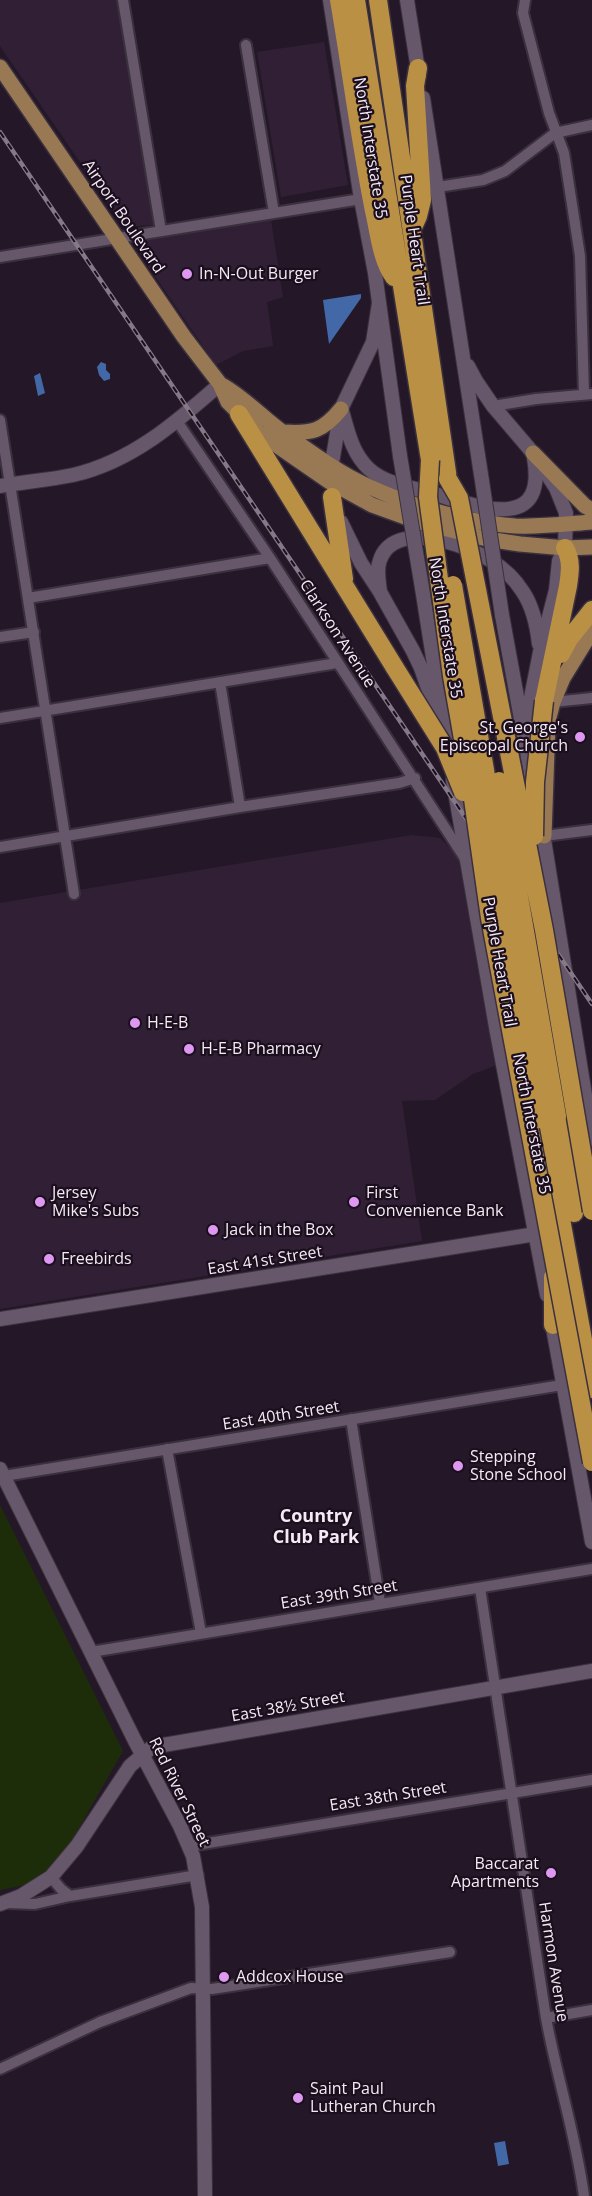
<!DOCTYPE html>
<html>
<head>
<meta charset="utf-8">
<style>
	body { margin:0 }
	canvas { display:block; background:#241727 }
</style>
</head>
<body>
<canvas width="592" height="2196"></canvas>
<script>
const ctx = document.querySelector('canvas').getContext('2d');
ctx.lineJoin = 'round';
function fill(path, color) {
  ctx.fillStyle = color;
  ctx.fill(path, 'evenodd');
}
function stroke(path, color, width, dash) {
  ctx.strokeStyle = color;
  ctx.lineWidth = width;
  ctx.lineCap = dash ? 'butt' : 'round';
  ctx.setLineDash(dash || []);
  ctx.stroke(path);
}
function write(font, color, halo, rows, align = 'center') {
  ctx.font = font + ' "Open Sans",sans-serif';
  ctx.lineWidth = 4.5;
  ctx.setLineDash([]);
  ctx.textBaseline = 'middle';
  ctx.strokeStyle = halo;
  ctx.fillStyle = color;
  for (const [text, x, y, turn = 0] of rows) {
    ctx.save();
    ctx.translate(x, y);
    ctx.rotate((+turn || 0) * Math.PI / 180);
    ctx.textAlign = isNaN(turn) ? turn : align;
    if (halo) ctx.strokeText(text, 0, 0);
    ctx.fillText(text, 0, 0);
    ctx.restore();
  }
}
fill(new Path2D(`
	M0,0h117l36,225 -28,2 -125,-181z
	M324,42l24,143 -67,12 -24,-145z
	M271,220l12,77 -16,5 6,44 -30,5 -27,14 -79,-115v-8z
	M412,835l28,3 21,21 36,206 -24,9 -38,26 -33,1 20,140 -422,68v-406z`), '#312035');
fill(new Path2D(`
	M0,1505l123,246 -72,126 -6,4 -45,9z`), '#1d2d09');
fill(new Path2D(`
	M361,294v4l-32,46 -6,-44z
	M101,362l5,2v6l4,4v5l-6,2 -5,-6 -2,-8z
	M40,373l5,20 -7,3 -4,-20z
	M505,2141l4,23 -11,2 -4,-23z`), '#4368a8');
const street = new Path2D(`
	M123,0l38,231
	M525,0l-2,13 26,100 15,40 16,103 4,138
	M246,45l28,168
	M438,187l45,-7 22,-9 50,-38 37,-8
	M0,257l361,-58
	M493,406l43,-7 56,-5
	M0,420l74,474
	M177,421l93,137 194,299
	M28,598l242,-40
	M0,637l34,-5
	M220,682l20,125
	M553,702l39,-4
	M0,718l337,-55
	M544,836l48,-6
	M0,847l240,-40 159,-24 16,-5
	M351,1419l29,184
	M167,1449l34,184
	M4,1476l558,-91
	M480,1588l66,430c11,60 30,118 38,178
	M91,1652l501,-83
	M190,1846l402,-66
	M51,1877l10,12 9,7
	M7,1903l28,1 35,-8 128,-21
	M546,2018l46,-8
	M0,2069l100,-47 91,-34 21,1 238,-37`);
const secondary = new Path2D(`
	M330,0l31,199 14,74 25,183
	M407,0l12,76
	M423,98l59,383
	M468,366l8,15 17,25 40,47 23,35 10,25 -1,35 -6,13 -3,29 -16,62 -14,71
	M342,411c6,21 10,42 27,58 17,16 47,19 69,26 41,12 109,38 96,-37
	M330,475l11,-66 32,-67 6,-39
	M0,486c24,-4 49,-6 73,-11 58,-13 104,-53 147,-91
	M341,522l20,41 19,29 33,59 8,17 15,43
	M422,588l25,158
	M380,592c-1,-11 -4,-22 0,-32 14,-41 85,-16 110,0 13,8 25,19 33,32 10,15 14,34 16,52
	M502,615l30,164
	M453,780l44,253 50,262
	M542,827l50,312
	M551,1317l41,225
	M0,1319l536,-85
	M0,1469l135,272 45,85 13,30 9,51 3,289
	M0,1904l21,-8 30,-19 26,-31 53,-80 22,-19 440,-76`);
const primary = new Path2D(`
	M0,67l184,270 36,47 8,18 31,31 71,49 42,23 47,17 68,17 33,5 45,4 27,-1
	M220,384c26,14 44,36 68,52 14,10 28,20 42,29 48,32 127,57 185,61 26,1 51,-2 77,-4
	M284,432c28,2 39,-1 57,-23
	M533,453l52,53 7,4
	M544,836l4,-115 5,-19 10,-24 29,-47`);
const highway = new Path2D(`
	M339,0c12,70 21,141 35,211 5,21 7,48 20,66
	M356,0l74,460
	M378,0l70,479
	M414,225l4,-9 4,-16 -7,-114 3,-18
	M239,414l156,254
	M332,497l12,82
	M561,654l8,-15 23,-29
	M544,701l24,-115c2,-13 4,-26 -3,-38
	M557,1116l17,97
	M543,1120l49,269
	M553,1325v-48`);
stroke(street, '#3b313e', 14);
stroke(secondary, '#3b313e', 16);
stroke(primary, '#3b313e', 18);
stroke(highway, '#3b313e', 21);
stroke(street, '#67576a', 10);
stroke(secondary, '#67576a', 14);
stroke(primary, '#997954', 15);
stroke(highway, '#ba9045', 18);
const rail = new Path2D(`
	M0,132l592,872`);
stroke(rail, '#857987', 4.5);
stroke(rail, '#1b0e1d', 2, [7]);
const secondaryBridge = new Path2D(`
	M400,456l22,132
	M482,481l20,134`);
const highwayBridge = new Path2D(`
	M430,460l-2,37 24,179 19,109 19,133 102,544
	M448,479l11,19 85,432 48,281
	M453,585l32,185 16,112 42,238
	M395,668l50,80 18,44
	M499,781l58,335
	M534,836l1,-54 9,-81`);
stroke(secondaryBridge, '#3b313e', 16, []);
stroke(highwayBridge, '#3b313e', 21, []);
stroke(secondaryBridge, '#67576a', 14);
stroke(highwayBridge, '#ba9045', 18);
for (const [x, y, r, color] of [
	[187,274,6,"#de98f2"],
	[580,737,6,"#de98f2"],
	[135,1023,6,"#de98f2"],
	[189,1049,6,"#de98f2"],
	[40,1202,6,"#de98f2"],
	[354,1202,6,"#de98f2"],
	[213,1230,6,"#de98f2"],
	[49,1259,6,"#de98f2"],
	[458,1466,6,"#de98f2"],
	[551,1873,6,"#de98f2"],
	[224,1977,6,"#de98f2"],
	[298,2098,6,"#de98f2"]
]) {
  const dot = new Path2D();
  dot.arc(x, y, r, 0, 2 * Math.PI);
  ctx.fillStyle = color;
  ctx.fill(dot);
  stroke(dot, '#1b0e1d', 2);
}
write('16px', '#f4eaf5', '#1b0e1d', [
	["North Interstate 35",370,148,81],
	["Airport Boulevard",123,217,56],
	["Purple Heart Trail",414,240,82],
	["North Interstate 35",445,628,81],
	["Clarkson Avenue",337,634,57],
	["Purple Heart Trail",499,962,80],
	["North Interstate 35",531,1124,79],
	["East 41st Street",265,1261,-9],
	["East 40th Street",281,1416,-9],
	["East 39th Street",339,1595,-9],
	["East 38½ Street",288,1707,-10],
	["Red River Street",179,1792,64],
	["East 38th Street",388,1797,-9],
	["Harmon Avenue",553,1962,81]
]);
write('16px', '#f4eaf5', '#1b0e1d', [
	["In-N-Out Burger",199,274],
	["St. George's",568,728,"right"],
	["Episcopal Church",568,746,"right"],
	["H-E-B",147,1023],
	["H-E-B Pharmacy",201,1049],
	["Jersey",52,1193],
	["Mike's Subs",52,1211],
	["First",366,1193],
	["Convenience Bank",366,1211],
	["Jack in the Box",225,1230],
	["Freebirds",61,1259],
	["Stepping",470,1457],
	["Stone School",470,1475],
	["Baccarat",539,1864,"right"],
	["Apartments",539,1882,"right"],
	["Addcox House",236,1977],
	["Saint Paul",310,2089],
	["Lutheran Church",310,2107]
], 'left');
write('bold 18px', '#f4eaf5', '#1b0e1d', [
	["Country",316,1517],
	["Club Park",316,1538]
]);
</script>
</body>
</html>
